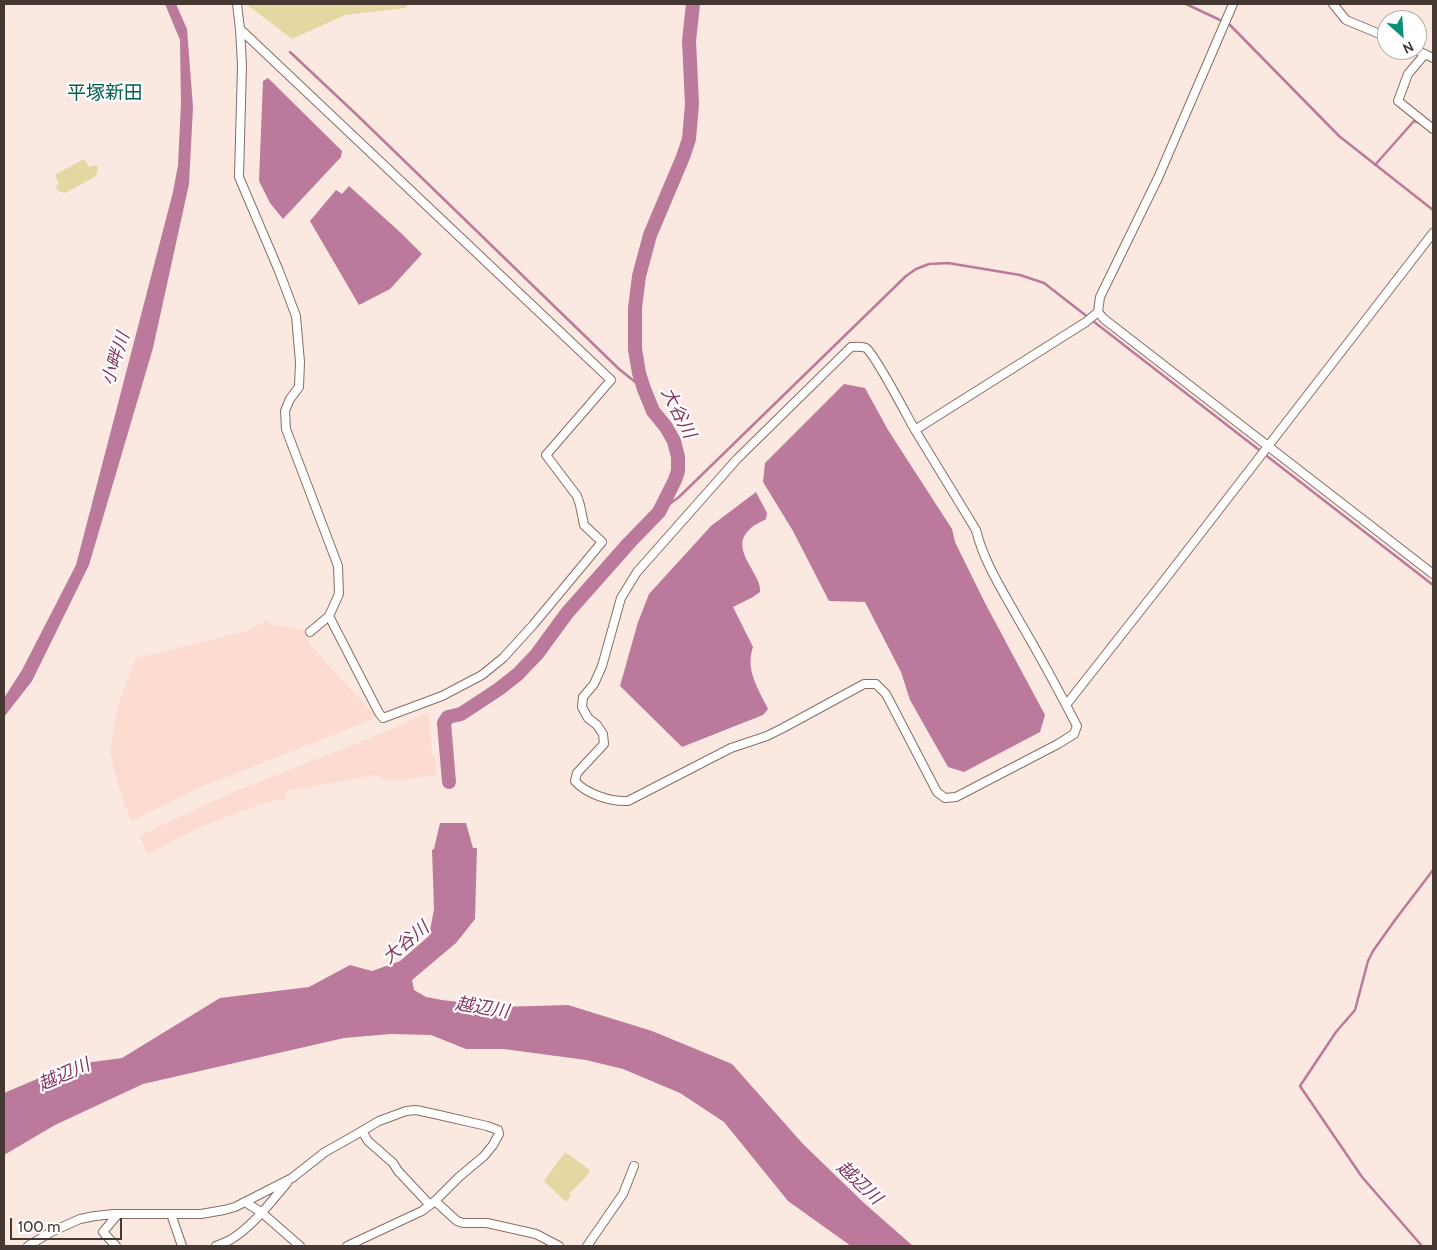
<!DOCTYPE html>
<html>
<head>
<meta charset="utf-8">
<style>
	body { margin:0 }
	#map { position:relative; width:1437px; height:1250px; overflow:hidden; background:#fbe8e0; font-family:Cabin,sans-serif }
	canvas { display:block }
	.frame { position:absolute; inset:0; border:5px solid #453833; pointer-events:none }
	.north { position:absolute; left:1377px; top:10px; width:50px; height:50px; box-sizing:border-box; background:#fff; border:1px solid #b5afad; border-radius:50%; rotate:154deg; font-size:14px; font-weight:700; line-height:20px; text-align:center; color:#453833 }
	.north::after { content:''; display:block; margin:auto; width:18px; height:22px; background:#0b9179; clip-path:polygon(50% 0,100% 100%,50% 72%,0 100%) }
	.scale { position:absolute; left:10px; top:1218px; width:112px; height:22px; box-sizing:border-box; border:2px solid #453833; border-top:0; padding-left:6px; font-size:15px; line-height:18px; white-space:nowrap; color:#453833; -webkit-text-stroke:4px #fff; paint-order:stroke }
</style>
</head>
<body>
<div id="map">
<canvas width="1437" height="1250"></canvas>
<div class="frame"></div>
<div class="north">N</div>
<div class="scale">100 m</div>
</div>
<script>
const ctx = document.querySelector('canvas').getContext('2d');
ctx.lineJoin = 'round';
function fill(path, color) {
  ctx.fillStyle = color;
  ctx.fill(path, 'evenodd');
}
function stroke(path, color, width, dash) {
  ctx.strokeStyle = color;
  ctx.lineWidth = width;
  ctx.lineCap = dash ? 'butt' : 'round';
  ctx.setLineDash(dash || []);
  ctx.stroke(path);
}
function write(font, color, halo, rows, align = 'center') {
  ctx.font = font + ' Cabin,"Noto Sans JP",sans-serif';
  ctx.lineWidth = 4.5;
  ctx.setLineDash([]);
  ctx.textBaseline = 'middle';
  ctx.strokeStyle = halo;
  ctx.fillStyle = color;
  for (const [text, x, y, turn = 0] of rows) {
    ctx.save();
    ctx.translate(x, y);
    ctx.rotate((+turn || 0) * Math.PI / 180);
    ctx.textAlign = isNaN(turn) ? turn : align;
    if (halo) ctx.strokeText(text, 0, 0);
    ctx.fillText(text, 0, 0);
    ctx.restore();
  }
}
fill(new Path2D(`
	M267,620l5,5 34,5 4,15 64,69 -3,6 -165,65 -75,36 -12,-33 -9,-36 5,-35 5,-19 16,-40 114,-28z
	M429,712l3,44h3l1,19 -46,6 -16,-6 -87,16 -2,9 -7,-1 -34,11 -43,17 -53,27 -9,-18 94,-44 138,-54z`), '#fcdcd0');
fill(new Path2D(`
	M246,4h163l-4,4 -60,7 -53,24z
	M84,159l5,8 8,-2 1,3 -2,8 -31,17 -5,-1 -5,-6 4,-2 -4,-9z
	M565,1152l25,18 -4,7 -17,17 2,2 -5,6 -22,-21z`), '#e5d7a1');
fill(new Path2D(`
	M165,4h11l11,25 6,78 -4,77 -36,164 -64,217 -57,116 -28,36v-19l18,-28 54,-105 97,-373 5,-27 3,-61 -1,-64z
	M268,78l74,73 -1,6 -58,62 -13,-16 -11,-22 4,-100z
	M349,186l51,46 22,22 -32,35 -31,16 -49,-84 26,-31 6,4z
	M844,384l21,4 23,42 64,99 3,13 30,61 60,112 -5,17 -76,40 -16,-5 -38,-67 -9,-28 -36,-70 -36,-1 -36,-70 -30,-49 2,-19z
	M756,492l11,21 -1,6c-5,3 -13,6 -17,11 -18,17 5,37 10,54 1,3 1,5 1,8l-7,5 -20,10 20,40c-8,23 5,41 15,62l-5,6 -81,32 -62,-61 18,-64 11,-28 62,-68z
	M440,823h26l7,25h4l-2,71 -19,24 -44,37 2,10 12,7 16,3 58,7 68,-2 84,26 80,33 71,80 61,59 49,43h-62l-63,-45 -64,-79 -44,-29 -57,-24 -37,-9 -82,-11h-38l-35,-14 -40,-1 -47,4 -201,46 -88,41 -51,30v-62l66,-28 52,-7 98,-60 89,-11 41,-22 22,6 28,-10 29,-25 5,-27 -2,-59 2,-1z`), '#bb7a9b');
stroke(new Path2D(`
	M1186,4l34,16 10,5 109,111 94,74
	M290,52l67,63 262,254 25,20
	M1375,165l39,-44 7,2
	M659,512l20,-15 227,-221 10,-7 13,-5 19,-1 72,12 24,8 389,302
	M1422,1246l-60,-69 -62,-91 36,-54 19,-22 13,-49 5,-10 22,-31 38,-50`), '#bb7a9b', 2.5);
stroke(new Path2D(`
	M449,782l-5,-59 4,-6 13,-3 38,-25 19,-15 19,-20 30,-41 62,-70 30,-31 16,-32 3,-9v-14l-4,-16 -8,-14 -13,-16 -9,-22 -5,-16 -4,-24v-41l4,-32 11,-41 33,-78 6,-18 3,-35 -3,-63 4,-37`), '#bb7a9b', 14);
const minor = new Path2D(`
	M237,4l3,25 2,36 -3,112 40,94 17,45 4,46 -1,25 -9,12 -5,12 1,18 52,137 1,28 -10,22 -19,16
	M1233,4l-75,174 -58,119 -2,15 6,7 329,255
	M1333,4l13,16 41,17
	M240,29l371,351 -65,75 31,41 3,9 4,20 18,17 -69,83 -30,33 -21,17 -40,21 -59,22 -4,-5 -50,-97
	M1416,50l17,8
	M1425,54l-17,20 -10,27 35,28
	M915,430l61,100c8,33 28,63 44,92 20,34 39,69 57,104l-3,8 -16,10 -102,53 -11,1 -8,-6 -51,-98 -10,-10h-12l-81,44 -16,8 -36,12 -103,53c-17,1 -42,-7 -53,-20l2,-8 27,-29 -1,-10 -6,-9 -9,-7 -6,-11 1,-10 11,-13 8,-18 19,-68 16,-26 100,-113 114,-112c5,0 11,-1 15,1 9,6 41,68 49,82l171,-108 12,-10
	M1066,705l100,-127 267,-345
	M362,1131l6,10 25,22 5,8 32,34
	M435,1201l22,20 6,2h24l49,11 23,12
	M245,1202l16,10 39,34
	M171,1214l11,32
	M28,1246l23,-14 29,-13 15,-3 19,-2h87l23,-4 11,-3 57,-29 33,-26 25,-14 29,-17 27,-10 10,-1 23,5 48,11 11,4 1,4 -6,11 -9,11 -25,21 -24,24 -13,10 -75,35
	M116,1246l-13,-14 15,-18
	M216,1246c5,-2 10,-4 14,-6 22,-13 41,-38 57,-57
	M587,1246l36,-52 11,-28`);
stroke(minor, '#896d63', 10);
stroke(minor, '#fff', 8);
write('italic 18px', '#863562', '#fff', [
	["小畔川",116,359,-72],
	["大谷川",678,413,63],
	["大谷川",406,943,-40],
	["越辺川",482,1008,9],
	["越辺川",64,1075,-24],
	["越辺川",859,1183,43]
]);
write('19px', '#035e4e', '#fff', [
	["平塚新田",105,93]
]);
</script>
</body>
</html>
